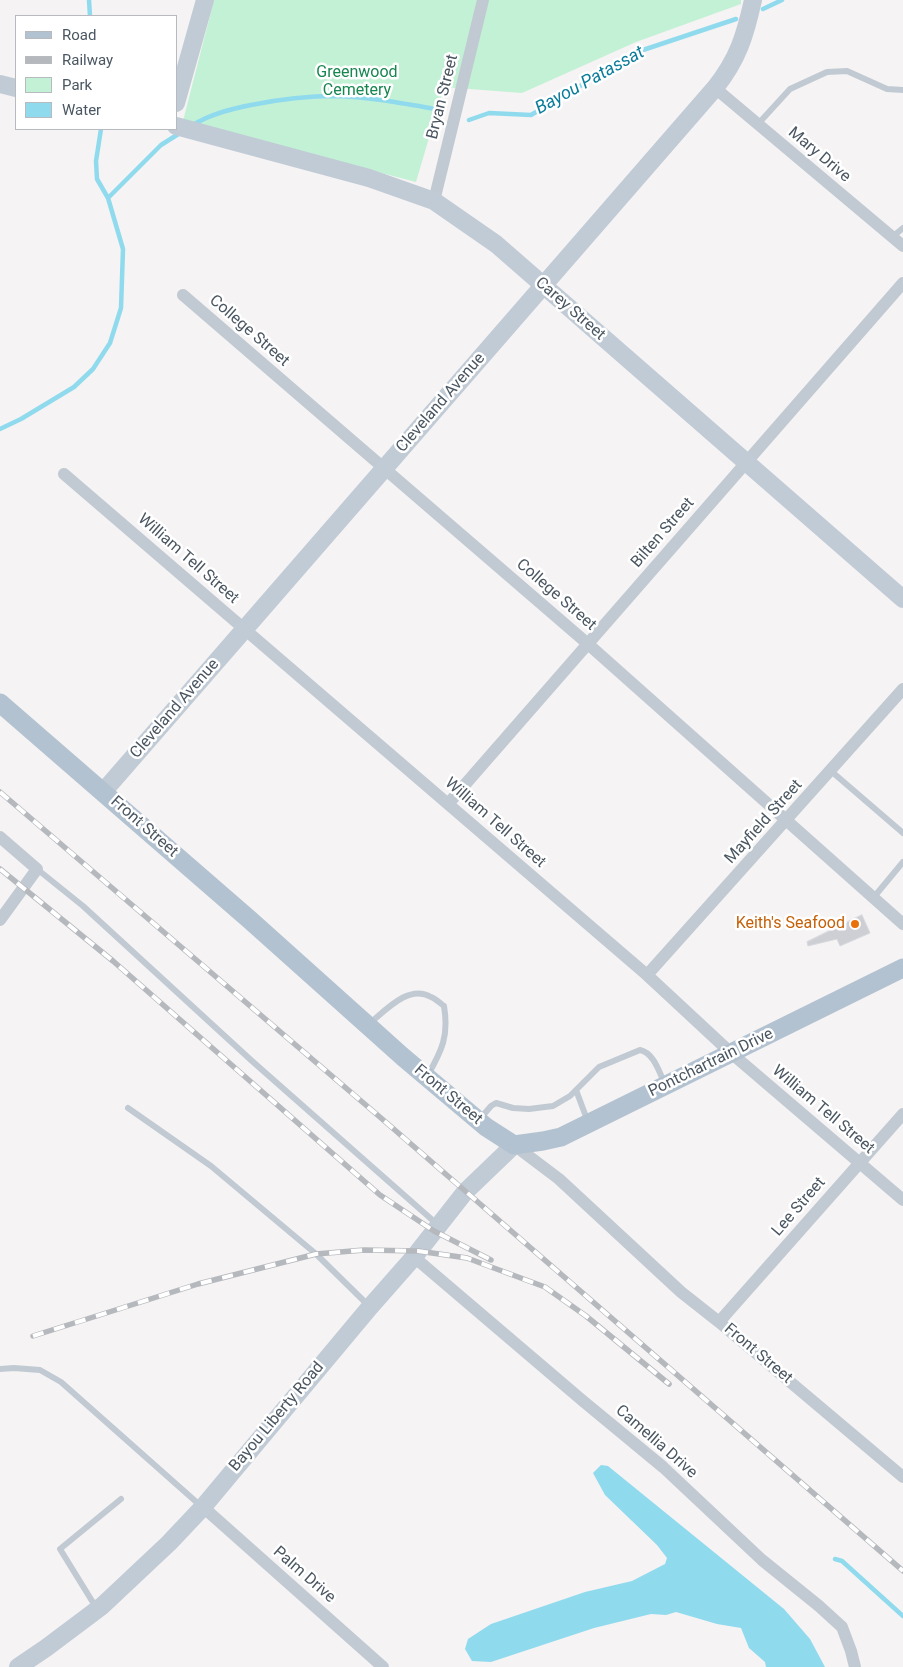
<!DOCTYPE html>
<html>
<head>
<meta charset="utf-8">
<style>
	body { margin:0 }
	#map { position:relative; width:903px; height:1667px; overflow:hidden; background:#f5f3f3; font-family:Roboto,sans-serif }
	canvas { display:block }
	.legend { position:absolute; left:15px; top:15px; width:162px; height:115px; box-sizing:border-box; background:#fff; border:1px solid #b7bbc0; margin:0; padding:6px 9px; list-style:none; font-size:15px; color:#4a5661 }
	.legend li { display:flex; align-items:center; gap:10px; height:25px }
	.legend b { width:25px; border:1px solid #b7bbc0 }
</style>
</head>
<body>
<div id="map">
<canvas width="903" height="1667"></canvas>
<ul class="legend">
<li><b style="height:6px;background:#b3c2d1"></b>Road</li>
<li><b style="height:6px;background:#b5b8bd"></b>Railway</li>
<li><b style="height:14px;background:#c3f1d5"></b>Park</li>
<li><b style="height:14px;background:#90daee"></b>Water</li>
</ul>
</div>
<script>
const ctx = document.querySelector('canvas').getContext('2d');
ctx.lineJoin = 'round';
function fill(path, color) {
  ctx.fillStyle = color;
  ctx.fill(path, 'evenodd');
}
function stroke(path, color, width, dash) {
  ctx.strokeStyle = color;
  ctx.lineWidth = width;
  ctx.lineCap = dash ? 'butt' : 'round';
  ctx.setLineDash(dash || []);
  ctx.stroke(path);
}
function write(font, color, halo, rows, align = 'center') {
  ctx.font = font + ' Roboto,sans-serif';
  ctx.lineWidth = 5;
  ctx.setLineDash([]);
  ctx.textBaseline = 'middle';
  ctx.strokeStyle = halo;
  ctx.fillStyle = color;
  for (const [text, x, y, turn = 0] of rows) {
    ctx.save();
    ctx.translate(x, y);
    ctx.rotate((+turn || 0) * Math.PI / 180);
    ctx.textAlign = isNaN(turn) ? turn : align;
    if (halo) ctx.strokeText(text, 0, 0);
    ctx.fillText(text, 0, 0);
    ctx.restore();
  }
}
fill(new Path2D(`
	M214,0h527v4l-105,38 -114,51 -78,-6 -28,95 -233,-61z`), '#c3f1d5');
fill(new Path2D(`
	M601,1465l7,1 176,143 26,30 15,28h-59l-1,-5 -16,-14 -8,-20 -24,-4 -41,-12 -10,3 -15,-1 -57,14 -103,34 -19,-1 -7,-12 3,-10 23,-15 94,-32 47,-11 33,-17 2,-6 -10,-13 -52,-50 -12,-22z`), '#90daee');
stroke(new Path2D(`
	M89,0l1,16
	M763,9l19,-9
	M469,120l20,-7 42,2 109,-64 96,-32
	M193,125c17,-11 38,-16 58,-20 25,-5 58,-9 84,-9 36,1 71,8 106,14
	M108,198l53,-53 19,-12
	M0,429l21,-10 53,-32 19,-18 17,-26 11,-35 2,-59 -15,-51 -11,-19 -1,-18 5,-32
	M835,1559l7,2 61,55`), '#90daee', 4.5);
const building = new Path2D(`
	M862,915l8,18 -30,13 -3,-7 -29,7 -1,-4z`);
fill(building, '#cdcfd5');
stroke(building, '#d7d9de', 1);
stroke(new Path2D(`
	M758,124l32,-35 37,-17 20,-1 40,18 16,1
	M892,237l11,-9
	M831,771l72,62
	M37,869l46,37 169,155 186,164
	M874,897l29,-35
	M369,1024c16,-13 39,-40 62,-27 5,2 9,6 13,9 5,30 -2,44 -16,69
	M576,1090l12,32
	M128,1108l83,58 105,88 53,52
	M479,1120l12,-14 5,-3 17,5 16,1 24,-3 17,-10 29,-29 41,-17c14,3 19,22 25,34
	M0,1369l14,-1 26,2 21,12 141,125
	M97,1609l-37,-60 61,-50`), '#c1cad2', 6);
stroke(new Path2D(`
	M715,88l188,158
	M434,201l49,-201
	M183,295l405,349 315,280
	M64,474l583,501 84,78 172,147
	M448,804l455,-521
	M0,837l37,32 -37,51
	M647,975l256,-286
	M514,1145l45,34 122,113 38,30 184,155
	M414,1257l169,144 80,66 99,93 57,46 23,21 9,24 4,16
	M719,1322l184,-208
	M203,1507l180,160`), '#c1cad2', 12);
stroke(new Path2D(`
	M0,84l16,4
	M176,103l29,-103
	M176,126l193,52 65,23 62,43 407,355
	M103,792l612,-704c23,-29 30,-52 38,-88
	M18,1667l28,-19 56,-42 67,-63 34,-36 167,-200 44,-50 51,-65 49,-47`), '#c1cbd6', 18);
stroke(new Path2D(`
	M0,703l250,217 153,137 83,70 28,18 29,-4 18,-4 342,-169`), '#b3c2d1', 19);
const rail = new Path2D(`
	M0,792l381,326 522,453
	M0,869l113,92 267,234 54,36 57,29
	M33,1336l165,-52 118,-30 48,-4 54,1 49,7 78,29 41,29 83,68`);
stroke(rail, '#b5b8bd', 5.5);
stroke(rail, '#fff', 4, [11]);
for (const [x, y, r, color] of [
	[855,924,5,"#e8710a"]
]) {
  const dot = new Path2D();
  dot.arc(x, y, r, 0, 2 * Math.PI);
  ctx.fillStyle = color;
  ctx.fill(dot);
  stroke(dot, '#fff', 2);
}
write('16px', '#17864f', '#fff', [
	["Greenwood",357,73],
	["Cemetery",357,91]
]);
write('16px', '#4a5661', '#fff', [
	["Bryan Street",443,97,-76],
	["Mary Drive",819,155,40],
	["Carey Street",570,309,41],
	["College Street",249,331,41],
	["Cleveland Avenue",441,403,-49],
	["Bilten Street",663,533,-49],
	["William Tell Street",188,559,41],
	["College Street",556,595,41],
	["Cleveland Avenue",175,709,-49],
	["Mayfield Street",764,822,-48],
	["William Tell Street",495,823,41],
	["Front Street",144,827,41],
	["Pontchartrain Drive",711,1063,-26],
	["Front Street",448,1095,40],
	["William Tell Street",823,1110,40],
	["Lee Street",799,1207,-49],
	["Front Street",758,1354,40],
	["Bayou Liberty Road",277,1417,-50],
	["Camellia Drive",656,1442,41],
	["Palm Drive",304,1575,41]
]);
write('16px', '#c56008', '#fff', [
	["Keith's Seafood",845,924]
], 'right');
write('italic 18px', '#0c7c9b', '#fff', [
	["Bayou Patassat",590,81,-29]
]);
</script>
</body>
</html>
